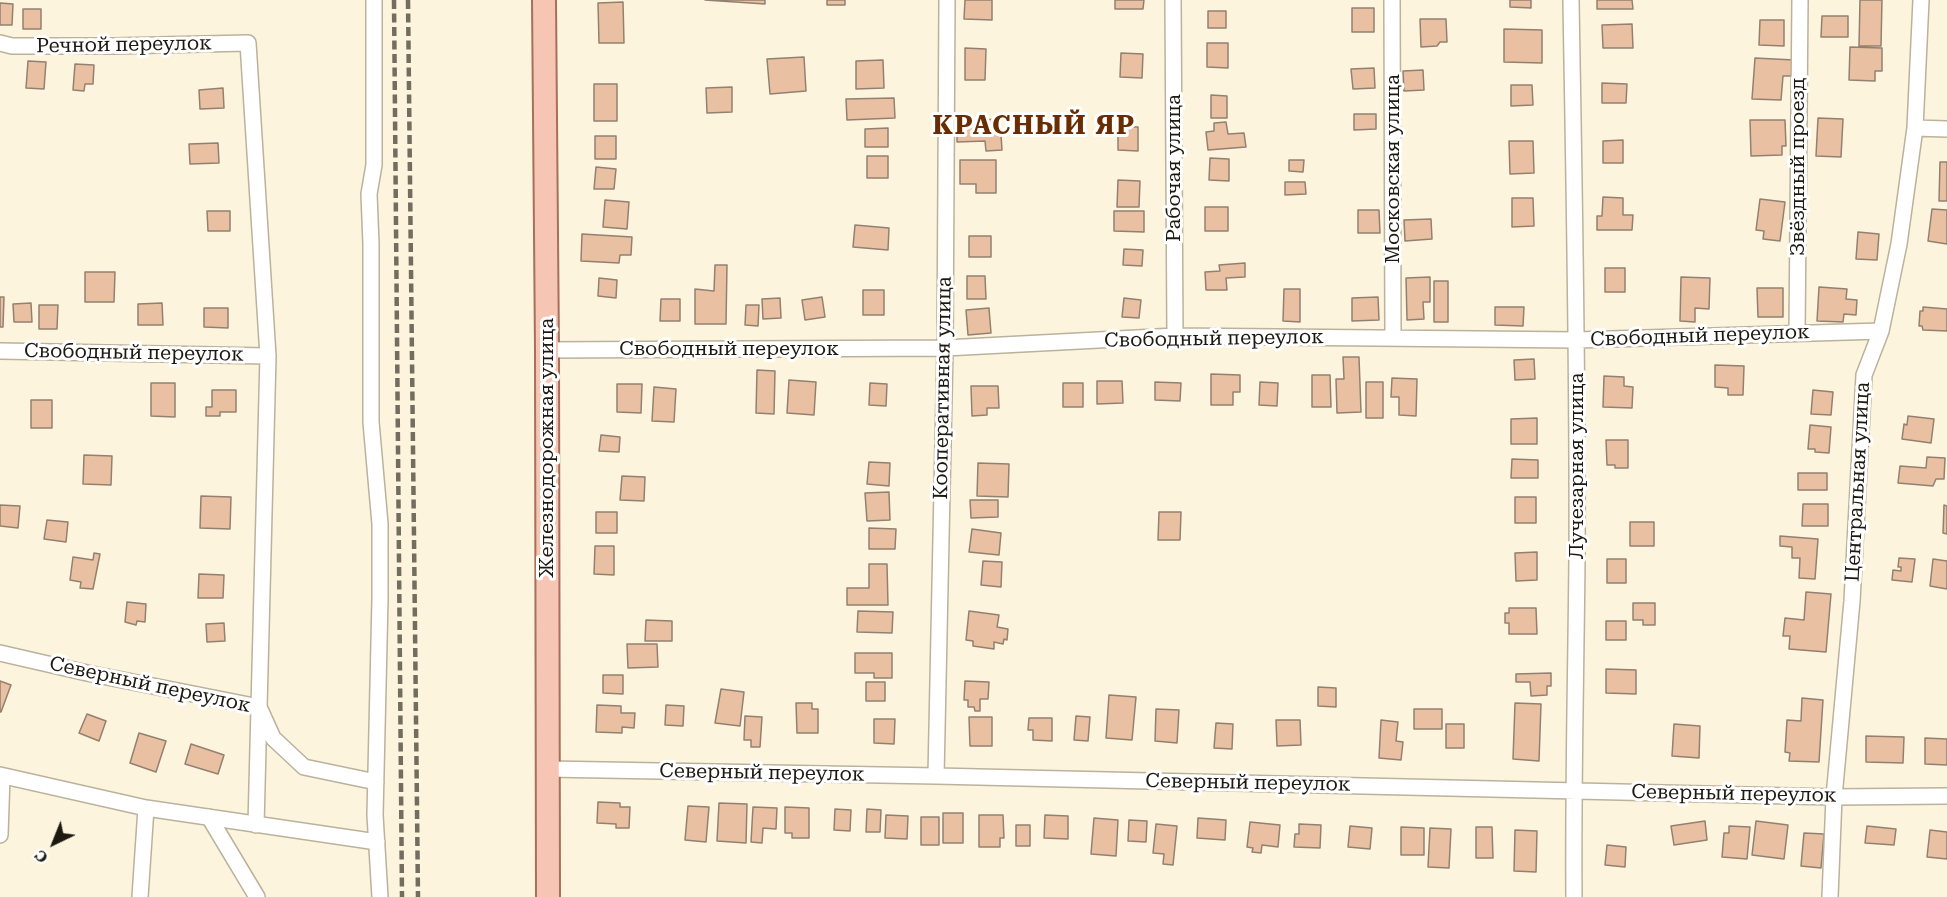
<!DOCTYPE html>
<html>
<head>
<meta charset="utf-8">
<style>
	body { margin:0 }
	#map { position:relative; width:1947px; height:897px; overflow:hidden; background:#fdf4dd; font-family:"Roboto Serif",serif }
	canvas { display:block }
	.north { position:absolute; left:24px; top:813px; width:60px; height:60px; -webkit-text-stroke:4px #fff; paint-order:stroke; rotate:223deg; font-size:16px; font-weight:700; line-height:24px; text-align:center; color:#1c1911 }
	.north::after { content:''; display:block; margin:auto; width:21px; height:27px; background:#1c1911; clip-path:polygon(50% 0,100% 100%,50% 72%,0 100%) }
</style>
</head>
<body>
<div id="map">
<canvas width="1947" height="897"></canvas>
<div class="north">С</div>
</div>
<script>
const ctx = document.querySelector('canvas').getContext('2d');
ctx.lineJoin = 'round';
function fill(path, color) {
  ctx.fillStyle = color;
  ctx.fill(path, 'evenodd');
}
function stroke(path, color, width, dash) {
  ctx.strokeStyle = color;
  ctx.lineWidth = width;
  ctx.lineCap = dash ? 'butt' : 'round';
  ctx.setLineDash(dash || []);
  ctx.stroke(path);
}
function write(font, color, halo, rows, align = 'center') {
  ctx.font = font + ' "Roboto Serif",serif';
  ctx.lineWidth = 6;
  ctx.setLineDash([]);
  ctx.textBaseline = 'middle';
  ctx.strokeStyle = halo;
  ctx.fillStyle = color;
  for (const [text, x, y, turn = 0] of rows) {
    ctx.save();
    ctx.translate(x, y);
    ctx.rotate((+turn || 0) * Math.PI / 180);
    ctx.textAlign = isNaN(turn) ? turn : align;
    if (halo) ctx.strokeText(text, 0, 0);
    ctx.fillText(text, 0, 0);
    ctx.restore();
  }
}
const building = new Path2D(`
	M705,0h60v4z
	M827,0h18v5h-18z
	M965,0h27v20l-28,-1z
	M1115,0h29l-1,9h-28z
	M1510,0h21v8l-21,-1z
	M1597,0h35l1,9h-36z
	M1860,0h22l-1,46h-22z
	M623,2l1,41h-25l-1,-40z
	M0,3l13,1 -1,21h-12z
	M1352,8h22v24h-22z
	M23,9h18v20h-18z
	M1208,11h18v17h-18z
	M1822,16h26v21h-27z
	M1420,19h26l1,23h-7l-3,4 -16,1z
	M1760,20h24v26l-25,-1z
	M1632,24l1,24h-30l-1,-23z
	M1504,29l38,1v33l-38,-1z
	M1207,43h21v25l-21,-1z
	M1850,47l32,1v23h-7v10l-26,-1z
	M965,48l21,1 -1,31h-20z
	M1121,53l22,1 -1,24 -22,-1z
	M804,57l2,34 -36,3 -3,-35z
	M1755,58l39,2v16h-11l-2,24 -29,-1z
	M883,60l1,28 -28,1v-28z
	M28,61l18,1 -2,27 -18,-1z
	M75,64l19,1 -1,19h-8l-1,7 -11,-1z
	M1374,68l1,20 -22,1 -2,-20z
	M1423,70l1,20 -20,1 -1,-20z
	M1602,83l25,1 -1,19h-24z
	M594,84h23v37h-23z
	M1511,85h21l1,20 -22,1z
	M732,87v25l-25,1 -1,-25z
	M223,88l1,20 -24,1 -1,-19z
	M1211,95l16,1v22h-16z
	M894,98l1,20 -48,2 -1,-21z
	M1354,114h22v15l-22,1z
	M1818,118l25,1 -2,38 -25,-1z
	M1000,119l2,31 -16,1 -1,-10 -28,1v-21z
	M1750,120h35l1,26h-4v9l-31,1z
	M1226,122l2,12 16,-1 2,14 -38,3 -2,-18 8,-1v-8z
	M1118,127h20v24l-20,-1z
	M888,128v19h-23v-18z
	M595,136h21v23h-21z
	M1623,140v23h-20v-22z
	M1509,141h24l1,32 -24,1z
	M218,143l1,20 -29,1 -1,-20z
	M867,156h21v22h-21z
	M1210,158l19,1v22l-20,-1z
	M960,160h36v33h-20v-9h-16z
	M1289,160h15l-1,12 -14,-1z
	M1940,162h7v39h-8z
	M596,167l20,2 -2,20h-20z
	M1118,180l22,1 -1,26h-22z
	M1285,182h20l1,12 -21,1z
	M1603,197l20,1v17h10l-1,15h-35v-14h5z
	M1512,198h21l1,28 -22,1z
	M1760,199l25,3 -5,39 -17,-2 1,-8 -8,-1z
	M605,200l24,2 -2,27 -24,-2z
	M1205,207h23v24h-23z
	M1932,209l15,1v34l-19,-3z
	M1358,210h21l1,23h-22z
	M207,211h23v20h-22z
	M1114,211h30v21l-30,-1z
	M1431,219l1,20 -27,2 -1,-21z
	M855,225l34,3 -1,22 -35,-3z
	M1858,232l21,2 -2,26 -21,-1z
	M582,234l50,3 -1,18h-11l-1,8 -38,-2z
	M969,236h22v21h-22z
	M1124,249l19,1 -1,16 -19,-1z
	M1245,263v14l-19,1 1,12h-21l-1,-18 15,-1 -1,-6z
	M715,265h12l-1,59h-31v-35l19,2z
	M1605,268h20v24h-20z
	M85,272h30l-1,30h-29z
	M967,276h18l1,23h-19z
	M1430,277v25h-7l1,17 -17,1 -1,-42z
	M1681,277l29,1 -1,31 -14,-1v14l-15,-1z
	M599,278l18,2 -1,18 -18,-2z
	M1434,281h14v41h-14z
	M1819,287l28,2 -1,10 11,1 -1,15 -12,-1 -1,8 -26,-1z
	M1757,288h26v29h-25z
	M1284,289h16v33l-17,-1z
	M863,290h21v25h-21z
	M0,297h4l-1,30h-3z
	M822,297l3,20 -20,3 -3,-20z
	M1378,297l1,23 -27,1v-23z
	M780,298l1,20 -18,1 -1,-20z
	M1124,298l17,2 -2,18 -17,-1z
	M661,299h19v22h-20z
	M31,303l1,19h-18l-1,-18z
	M162,303l1,22h-25v-21z
	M39,305h19l-1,24h-18z
	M746,305h13l-1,21 -13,-1z
	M1495,307h29l-1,19 -28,-1z
	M1923,307l24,2v22l-24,-1 -1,-4h-3l1,-15h3z
	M204,308h24v20l-24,-1z
	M989,308l2,25 -23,2 -2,-25z
	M1343,357h16l2,55 -24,1 -1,-34h8z
	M1534,359l1,20 -20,1 -1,-20z
	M1715,365l29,1 -1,29h-15v-7l-13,-1z
	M757,370l18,1 -1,43 -18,-1z
	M1211,374l29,1v17h-7v13h-22z
	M1312,375h18l1,32h-19z
	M1604,376l20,1v9l9,1 -1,21 -29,-1z
	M1392,378l25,1 -1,37 -17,-1v-18h-8z
	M789,380l27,2 -2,33 -27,-2z
	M1097,381h25l1,22 -26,1z
	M1155,382l26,1 -1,18 -25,-1z
	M1260,382l18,1 -1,23 -18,-1z
	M1366,382h17v36h-17z
	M151,383h24v34l-24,-1z
	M870,383l17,1 -1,22 -17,-1z
	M1063,383h20v24h-20z
	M617,384h25l-1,29 -24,-1z
	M971,386h27l1,22h-12v7l-15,1z
	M654,387l22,2 -2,33 -22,-1z
	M212,390h24v22h-16v4h-14v-9h6z
	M1813,390l20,2 -2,23 -20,-1z
	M31,400h21v28h-21z
	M1908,416l26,3 -3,24 -29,-4 2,-15 3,1z
	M1537,418v26h-26v-25z
	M1810,425l21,2 -2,26 -14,-1v-3h-7z
	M601,435l19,2 -1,15 -20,-1z
	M1606,440h22v28h-13v-3h-8z
	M84,455l28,1 -1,29 -28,-1z
	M1927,457l18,1 -1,21h-8l-3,7 -35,-3 2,-17 26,2z
	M1512,459l26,1v18h-27z
	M869,462l21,1 -1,23 -22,-2z
	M978,463l31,1 -1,33 -31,-1z
	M1798,473h29v17h-29z
	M622,476l23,1 -1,24 -24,-1z
	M889,492l1,28 -23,1 -2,-28z
	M201,496l30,1 -1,32 -30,-1z
	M1515,497h21v26h-21z
	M970,500h28v17l-27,1z
	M1803,504h25v22h-26z
	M0,505l20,1 -2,22 -18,-2z
	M1944,505l3,1v28l-4,-1z
	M596,512h21v21h-21z
	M1159,512h22l-1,28h-22z
	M47,520l21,2 -2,20 -22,-3z
	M1630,522h24v24h-24z
	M869,528l27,1 -1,20h-26z
	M972,529l29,4 -2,22 -30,-3z
	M1780,536l38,3 -3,40 -16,-1 1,-20h-8v-11l-12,-1z
	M595,546h19v29l-20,-1z
	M1537,552v28l-21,1 -1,-28z
	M94,553l6,1 -7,35 -13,-1 1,-6 -11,-2 3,-23 20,3z
	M1899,558l16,1 -3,23 -20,-2 1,-10 8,1v-4h-3z
	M1607,559h19v24h-19z
	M1933,559l14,2v28l-17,-3z
	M983,561l19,1 -1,25 -20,-2z
	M869,564h18l1,41h-41v-17h22z
	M199,574l25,1 -1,23h-25z
	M1806,592l25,2 -5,58 -37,-3 1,-13h-7l2,-18 19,2z
	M127,602l19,2 -1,18 -8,-1 -1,4 -11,-3z
	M1633,603h22v22h-12v-5h-10z
	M1509,608h27l1,26h-28v-11h-4v-10h4z
	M858,611l35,1 -1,21 -35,-1z
	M969,611l30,4 -2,12 11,2 -1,11 -3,-1 -1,5 -9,-2v7l-21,-3v-5l-7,-1z
	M646,620l26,1v20h-27z
	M1606,621h20v19h-20z
	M224,623l1,18 -18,1 -1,-18z
	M627,644h30l1,23 -30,1z
	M855,653h37v25h-18v-5h-19z
	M1606,669l30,1v24l-30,-1z
	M1551,673v13h-4v9l-16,1 -1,-14h-14v-8z
	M603,675h20v19l-20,-1z
	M0,681l11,4 -10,27h-1z
	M965,681l24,1 -1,17h-8v12h-5l-1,-4h-6v-7h-4z
	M866,682h19v19h-19z
	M1318,687l18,1v19l-18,-1z
	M721,689l23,3 -4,34 -25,-3z
	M1109,695l27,2 -4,43 -26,-2z
	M1802,698l21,2 -4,62 -30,-1 1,-8 -5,-1 2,-32 14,1z
	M796,703h16v6h6v24h-21z
	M1515,703l26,1 -2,57 -26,-2z
	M597,705l24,1v7h14l-1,15 -12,-1v6l-26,-1z
	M666,705l18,1 -1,20 -18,-1z
	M1156,709l23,1 -2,33 -22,-2z
	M1414,709h28v20h-28z
	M87,714l19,7 -7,20 -20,-8z
	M745,716l17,1 -2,30h-9v-7h-7z
	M1076,716l14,1 -2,24 -14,-1z
	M969,717h23v29h-22z
	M1029,718h23v23l-19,-1v-10h-5z
	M874,719h21l-1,25 -20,-1z
	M1276,720h24l1,25 -24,1z
	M1381,720l17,2 -2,19 7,1 -2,18 -22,-2z
	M1216,723l17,1 -1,25 -18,-1z
	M1446,724h18v24h-18z
	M1674,724l26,2 -1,32 -27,-2z
	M139,733l27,8 -10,31 -26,-9z
	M1866,736l38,1 -1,26 -37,-1z
	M1925,738l22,1v26l-22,-1z
	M191,744l33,11 -6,19 -33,-10z
	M598,802l22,1v4h10l-1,21h-13v-4l-19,-1z
	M719,803l28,1 -1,39 -29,-2z
	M688,806l21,1 -3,35 -21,-2z
	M753,807l24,1 -1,21 -13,-1 -1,15 -11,-1z
	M785,807l24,1v30h-17v-5h-7z
	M835,809l16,1 -1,21 -16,-1z
	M867,809l14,1 -1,22h-14z
	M943,813h20v30h-20z
	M886,815l22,1 -1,23 -22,-1z
	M979,815h24l1,23h-4v9h-21z
	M1045,815l23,1v23l-24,-1z
	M921,817h18v28h-18z
	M1094,818l24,2 -2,36 -25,-2z
	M1198,818l28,2 -1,20 -28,-2z
	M1129,820l18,1 -1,21 -18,-1z
	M1705,821l2,19 -33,5 -3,-19z
	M1756,821l32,4 -4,34 -32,-4z
	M1250,822l30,3 -2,22 -16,-2 -1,8 -9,-1 1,-4 -6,-1z
	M1156,824l21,2 -4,39 -10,-1 1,-10 -11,-1z
	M1299,824l22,1 -1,23 -26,-1 1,-13h4z
	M1016,825h14v21h-14z
	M1350,826l22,2 -2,21 -22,-2z
	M1729,826l21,1 -3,32 -25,-2 2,-24h5z
	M1867,826l29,3 -2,16 -29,-2z
	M1401,827l23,1v27h-23z
	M1476,827h16l1,31h-17z
	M1430,828l21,1 -2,39 -21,-1z
	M1515,830l22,1 -1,41 -22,-1z
	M1930,830l17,2v27l-20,-2z
	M1804,833l20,1 -3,34 -20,-2z
	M1607,845l19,2 -1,20 -20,-2z`);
fill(building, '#e9c0a1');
stroke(building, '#938071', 1.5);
const street = new Path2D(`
	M374,0v165l-5,29 2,50v178l9,102v75l-5,216 5,82
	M1173,0l2,336
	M1392,0l1,337
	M1571,0c3,186 7,371 6,557 -1,114 -4,227 -3,340
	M0,43l12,3h102l134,-3 20,313 -12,469
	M1915,128l32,1
	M1797,333l3,-333
	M547,350l398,-2 230,-12 402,4 304,-9
	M0,351l268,5
	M0,653l87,20 172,34 14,31 31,29 72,15
	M548,769l388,7 898,21 113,-1
	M0,775l146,33 231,34
	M936,776l9,-428 2,-348
	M209,817l48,80
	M0,835l2,-59
	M140,897l6,-89
	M1830,897l4,-100 18,-196 12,-226 17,-44 18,-87 16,-116 6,-128`);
const primary = new Path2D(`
	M544,0l3,350 1,547`);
stroke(street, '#bab29c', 18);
stroke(primary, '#a6705a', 26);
stroke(street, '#fff', 15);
stroke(primary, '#f7c5b4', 22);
stroke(new Path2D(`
	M394,0l8,897
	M408,0l10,897`), '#726d5f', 4.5, [9, 4.5]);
write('20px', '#1c1911', '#fff', [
	["Речной переулок",124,45,-1],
	["Звёздный проезд",1798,167,-90],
	["Рабочая улица",1174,168,-90],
	["Московская улица",1393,169,-90],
	["Свободный переулок",1700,336,-2],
	["Свободный переулок",1214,339,-1],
	["Свободный переулок",729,349],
	["Свободный переулок",134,353,1],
	["Кооперативная улица",943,388,-89],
	["Железнодорожная улица",547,448,-90],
	["Лучезарная улица",1577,466,-90],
	["Центральная улица",1858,482,-87],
	["Северный переулок",150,685,12],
	["Северный переулок",762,773,1],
	["Северный переулок",1248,783,1],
	["Северный переулок",1734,794,1]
]);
ctx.letterSpacing = '1.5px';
write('bold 26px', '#6a2d03', '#fff', [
	["КРАСНЫЙ ЯР",1034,126]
]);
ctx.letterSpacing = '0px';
</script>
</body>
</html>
